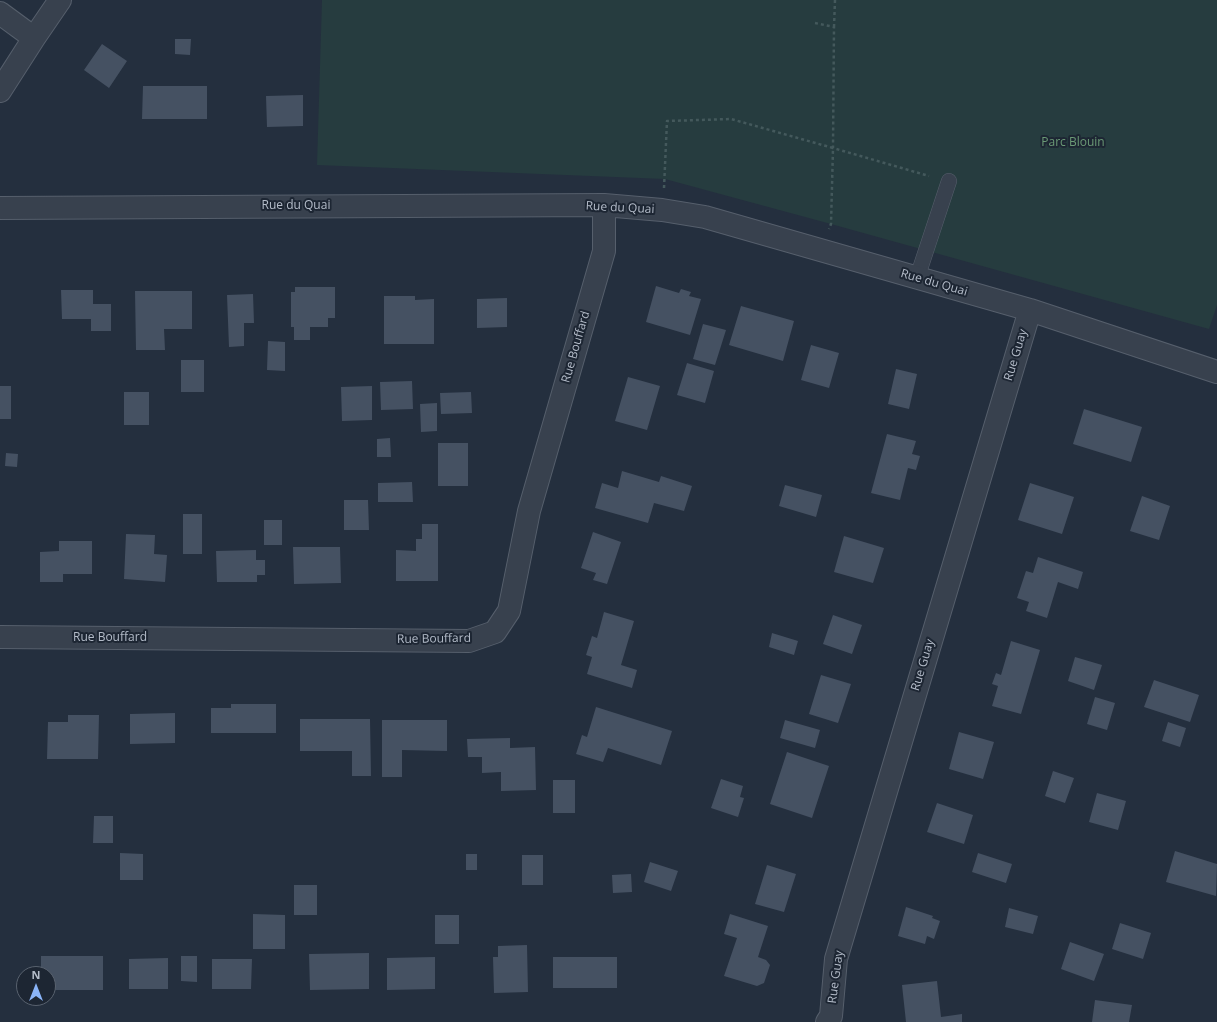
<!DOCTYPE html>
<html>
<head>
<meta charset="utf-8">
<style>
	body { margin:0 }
	#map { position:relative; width:1217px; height:1022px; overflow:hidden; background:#242f3e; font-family:"Open Sans",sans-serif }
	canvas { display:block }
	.north { position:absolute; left:16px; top:966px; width:40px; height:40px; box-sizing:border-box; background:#1d2633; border:1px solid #59626f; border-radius:50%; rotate:0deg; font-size:11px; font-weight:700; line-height:16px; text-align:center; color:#b4bcc9 }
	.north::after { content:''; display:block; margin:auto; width:14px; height:18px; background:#8ab4f8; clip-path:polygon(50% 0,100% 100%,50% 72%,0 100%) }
</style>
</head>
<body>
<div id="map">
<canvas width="1217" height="1022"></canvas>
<div class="north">N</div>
</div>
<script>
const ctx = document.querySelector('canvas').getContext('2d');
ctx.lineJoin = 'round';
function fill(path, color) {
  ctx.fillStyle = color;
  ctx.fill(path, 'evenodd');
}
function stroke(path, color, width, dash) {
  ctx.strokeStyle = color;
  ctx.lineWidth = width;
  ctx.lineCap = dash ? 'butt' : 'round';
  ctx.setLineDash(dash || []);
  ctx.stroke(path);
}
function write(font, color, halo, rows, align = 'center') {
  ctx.font = font + ' "Open Sans",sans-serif';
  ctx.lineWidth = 4;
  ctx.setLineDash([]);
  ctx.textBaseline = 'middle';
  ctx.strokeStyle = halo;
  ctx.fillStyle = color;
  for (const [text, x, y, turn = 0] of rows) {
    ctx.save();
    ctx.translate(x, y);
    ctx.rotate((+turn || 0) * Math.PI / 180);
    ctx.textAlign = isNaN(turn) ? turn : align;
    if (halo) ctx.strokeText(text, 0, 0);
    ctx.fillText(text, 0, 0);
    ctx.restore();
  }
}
fill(new Path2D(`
	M322,0h895v305l-8,24 -378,-105 -166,-45 -348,-14z`), '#263c3f');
fill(new Path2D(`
	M175,39h16l-1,16 -15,-1z
	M102,44l25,17 -18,27 -25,-18z
	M143,86h64v33h-65z
	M303,95v31l-36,1 -1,-31z
	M656,286l23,7 2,-4 10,3 -2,4 12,3 -11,36 -44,-13z
	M295,287h40v31h-7v9h-18v13h-16v-13h-3v-35h4z
	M61,290h32v14h18v27h-20v-12h-29z
	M135,291h57v38h-28l1,21h-29z
	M253,294l1,29h-10v23l-15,1 -2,-52z
	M384,296h31v4l19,-1v45h-50z
	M507,298v29l-30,1v-29z
	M741,306l53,15 -11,40 -54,-16z
	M703,324l23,6 -11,35 -22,-6z
	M268,341l17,1v29l-18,-1z
	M811,345l28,8 -10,35 -28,-8z
	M181,360h23v32h-23z
	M687,363l27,8 -9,32 -28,-8z
	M896,369l21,5 -8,35 -21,-5z
	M628,377l32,9 -13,44 -32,-9z
	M412,381l1,28 -32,1 -1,-28z
	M0,386h11v33h-11z
	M372,386v34l-30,1 -1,-34z
	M124,392h25v33h-25z
	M471,392l1,21 -31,1 -1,-21z
	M437,403v28l-16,1 -1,-28z
	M1084,409l58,18 -11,35 -58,-18z
	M887,434l29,7 -4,13 8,2 -4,14 -8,-2 -8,32 -29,-7z
	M390,438l1,19h-14v-18z
	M438,443h30v43h-30z
	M6,453l12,1 -1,13 -12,-1z
	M622,471l37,11 2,-6 31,10 -8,25 -30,-8 -6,20 -53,-15 7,-25 16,5z
	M412,482l1,20h-35v-19z
	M1030,483l44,14 -12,37 -44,-14z
	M785,485l37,10 -6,22 -37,-11z
	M1142,496l28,10 -11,34 -29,-9z
	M344,500h24l1,30h-25z
	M183,514h19v40h-19z
	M264,520h18v25h-18z
	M422,524h16v57h-42v-31l20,1v-12h6z
	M593,532l28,10 -14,42 -14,-4 3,-7 -15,-5z
	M126,534l29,1 -1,19 13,1 -2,27 -41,-3z
	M844,536l40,12 -11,35 -39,-11z
	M59,541h33v33h-29v8h-23v-30l19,-1z
	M293,547h47l1,36 -47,1z
	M256,550v10h9v15h-8v7h-40l-1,-31z
	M1038,557l45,15 -5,17 -20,-7 -11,36 -21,-7 3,-9 -12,-4 9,-27 7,2z
	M604,612l30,9 -13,44 16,5 -5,18 -45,-14 5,-17 -6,-2 6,-19 5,2z
	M833,615l29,10 -10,29 -29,-10z
	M772,633l26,8 -4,14 -25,-8z
	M1011,641l29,9 -19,64 -29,-8 6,-20 -6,-2 4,-11 5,2z
	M1075,657l27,8 -8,25 -26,-9z
	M821,675l30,9 -13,39 -29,-9z
	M1154,680l45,15 -9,27 -46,-15z
	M1095,697l20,6 -8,27 -20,-6z
	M231,704h45v29h-65v-25h20z
	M596,707l76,24 -11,34 -53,-17 -5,14 -27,-8 6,-19 5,2z
	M175,713v30l-45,1v-30z
	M68,715h31l-1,44h-51l1,-37h20z
	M300,719h70l1,57h-19v-25h-52z
	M382,720h65v31l-45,-1v27h-20z
	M785,720l35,10 -5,18 -35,-10z
	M1168,722l18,6 -6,19 -18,-6z
	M959,732l35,10 -11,37 -34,-10z
	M510,738v10l25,-1 1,43 -35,1v-19l-19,1v-16h-14l-1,-18z
	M787,752l42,14 -17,52 -42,-14z
	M1053,771l21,7 -9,25 -20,-7z
	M721,779l22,7 -3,11 4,1 -6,19 -27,-9z
	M553,780h22v33h-22z
	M1097,793l29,8 -8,29 -29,-8z
	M937,803l36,12 -9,29 -37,-12z
	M94,816h19v27h-20z
	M1175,851l42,13 -1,32 -50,-14z
	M120,853l23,1v26h-23z
	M978,853l34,11 -6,19 -34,-11z
	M466,854h11v16h-11z
	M522,855h21v30h-21z
	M650,862l28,9 -7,20 -27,-9z
	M767,865l29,9 -12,38 -29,-8z
	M631,874l1,18 -19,1 -1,-18z
	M294,885h23v30h-23z
	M906,907l27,9 -1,2 8,3 -6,18 -7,-3 -2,8 -27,-8z
	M1009,908l29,8 -5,18 -28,-7z
	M253,914l32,1v34h-32z
	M730,914l38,12 -10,31 8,3 4,5 -6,18 -7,3 -33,-10 13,-38 -13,-4z
	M435,915h24v29h-24z
	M1120,923l31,10 -8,26 -31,-10z
	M1070,942l34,12 -10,27 -33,-12z
	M527,945l1,47 -34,1 -1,-36h5v-11z
	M369,953v36l-59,1 -1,-36z
	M41,956h62v34h-55v-16h-7z
	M181,956h16v26l-16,-1z
	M435,957v32l-48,1v-32z
	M553,957h64v31h-64z
	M168,958v31h-39v-30z
	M212,959h40l-1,30h-39z
	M937,981l4,36 21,-3v8h-56l-4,-37z
	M1095,1000l37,5 -3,17h-37z`), '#455162');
const service = new Path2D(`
	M917,278l32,-97`);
const minor = new Path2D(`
	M0,13l34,25
	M0,91l34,-53 26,-38
	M0,208l604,-3 58,5 43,7 325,93 187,62
	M0,637l469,4 26,-9 14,-21 20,-100 75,-260v-46
	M827,1022l4,-6 5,-57 194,-649`);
stroke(service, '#565f6c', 16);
stroke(minor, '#565f6c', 24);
stroke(new Path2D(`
	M815,23l19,4 -1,121 96,28
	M834,27l1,-27
	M664,188l3,-67 64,-2 102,29 -2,76 -2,5`), '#44595c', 2.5, [3, 3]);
stroke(service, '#38414e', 15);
stroke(minor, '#38414e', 22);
write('12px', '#6b9a76', '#1d2633', [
	["Parc Blouin",1073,143]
]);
write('12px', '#b4bcc9', '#1d2633', [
	["Rue du Quai",296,206],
	["Rue du Quai",620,208,3],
	["Rue du Quai",934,283,16],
	["Rue Bouffard",576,347,-74],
	["Rue Guay",1016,355,-73],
	["Rue Bouffard",110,638],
	["Rue Bouffard",434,639,-1],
	["Rue Guay",923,665,-73],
	["Rue Guay",836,977,-82]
]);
</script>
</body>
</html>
